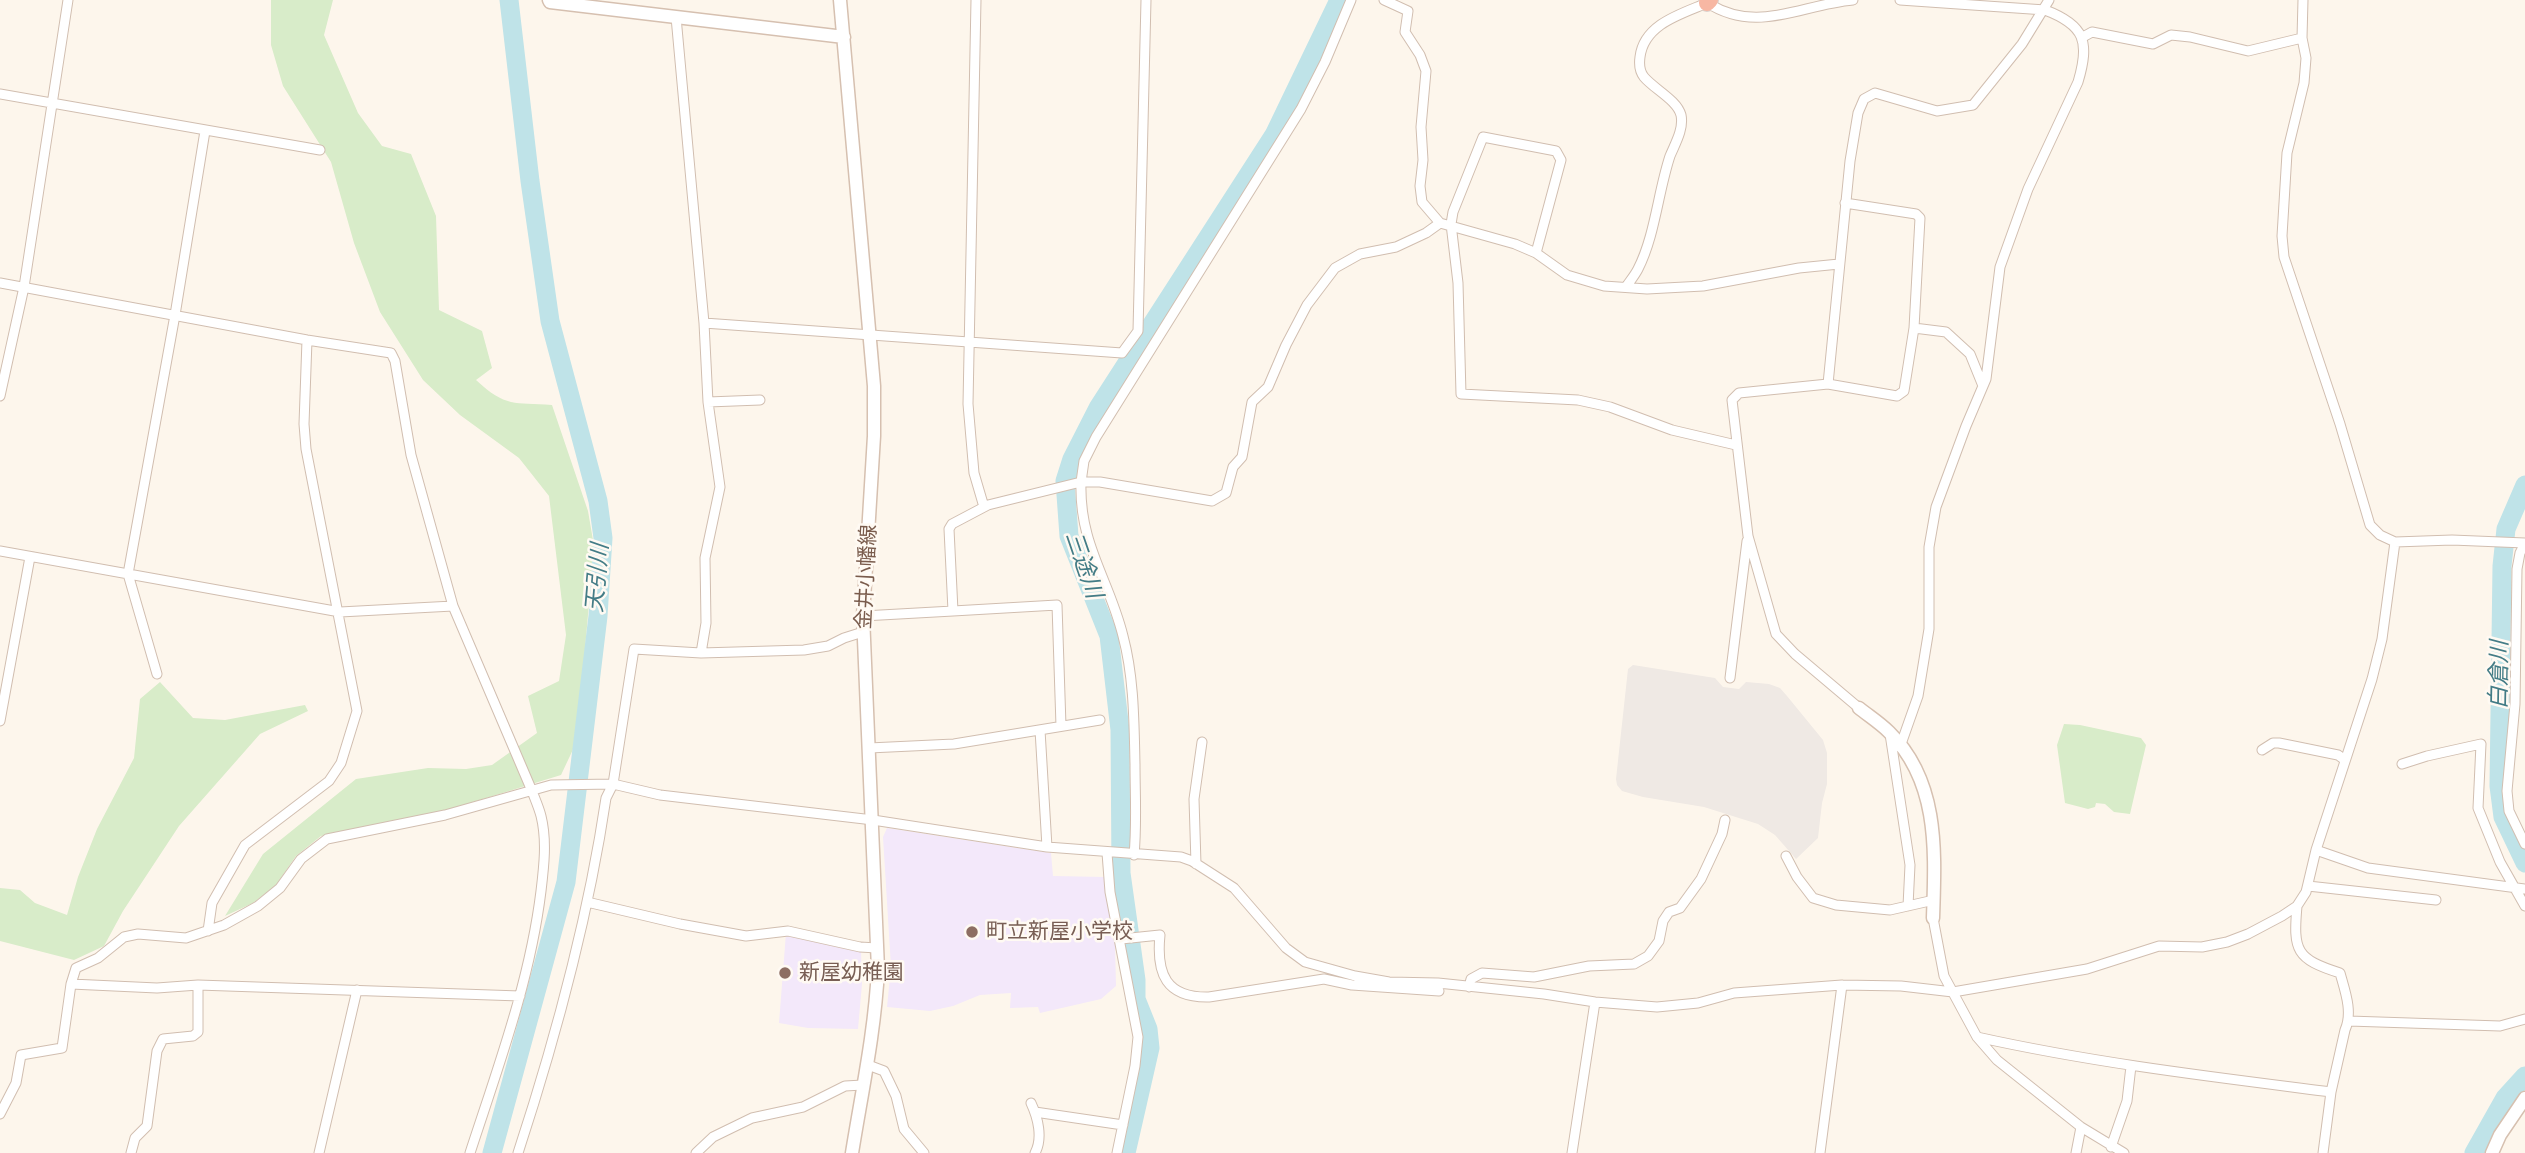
<!DOCTYPE html>
<html>
<head>
<meta charset="utf-8">
<style>
	body { margin:0 }
	canvas { display:block; background:#fdf6ec }
</style>
</head>
<body>
<canvas width="2525" height="1153"></canvas>
<script>
const ctx = document.querySelector('canvas').getContext('2d');
ctx.lineJoin = 'round';
function fill(path, color) {
  ctx.fillStyle = color;
  ctx.fill(path, 'evenodd');
}
function stroke(path, color, width, dash) {
  ctx.strokeStyle = color;
  ctx.lineWidth = width;
  ctx.lineCap = dash ? 'butt' : 'round';
  ctx.setLineDash(dash || []);
  ctx.stroke(path);
}
function write(font, color, halo, rows, align = 'center') {
  ctx.font = font + ' "Fira Sans","Noto Sans JP",sans-serif';
  ctx.lineWidth = 5;
  ctx.setLineDash([]);
  ctx.textBaseline = 'middle';
  ctx.strokeStyle = halo;
  ctx.fillStyle = color;
  for (const [text, x, y, turn = 0] of rows) {
    ctx.save();
    ctx.translate(x, y);
    ctx.rotate((+turn || 0) * Math.PI / 180);
    ctx.textAlign = isNaN(turn) ? turn : align;
    if (halo) ctx.strokeText(text, 0, 0);
    ctx.fillText(text, 0, 0);
    ctx.restore();
  }
}
fill(new Path2D(`
	M1633,665l82,13 8,9 16,2 7,-7 23,2 11,4 7,8 36,44 4,13v31l-5,19 -4,35 -22,21 -21,-24 -17,-11 -54,-17 -61,-10 -21,-6 -5,-6 -1,-6 12,-110z`), '#efe9e4');
fill(new Path2D(`
	M887,828l164,25 2,23 53,1v17l9,51 1,41 -15,13 -61,14 -2,-6 -28,1 1,-15 -31,2 -27,11 -23,5 -43,-4 4,-40 -8,-130z
	M786,933l75,17 1,34 -4,45 -50,-1 -29,-5z`), '#f3e8fa');
fill(new Path2D(`
	M271,0h62l-9,35 34,78 24,33 29,8 25,62 3,94 43,21 10,37 -16,12c30,28 38,22 76,25l36,106 6,35 -17,195 -16,34 -117,36 -123,25 -25,20 -20,29 -23,18 -28,13 38,-62 93,-75 72,-11 38,1 26,-4 45,-32 -9,-37 31,-15 7,-46 -17,-139 -30,-38 -59,-43 -37,-35 -43,-68 -26,-69 -23,-81 -48,-76 -12,-41z
	M160,682l33,36 32,2 80,-15 3,6 -48,23 -81,92 -56,85 -19,35 -30,14 -74,-19v-53l20,2 15,13 32,12 11,-38 19,-48 37,-71 6,-59z
	M2064,724l16,1 61,13 5,7 -16,69 -16,-2 -9,-8 -9,-1 -1,4 -7,2 -23,-6 -8,-58z`), '#d8ecc9');
stroke(new Path2D(`
	M2525,485l-19,44 -4,37 -3,220 4,31 22,46
	M492,1153l74,-271 32,-266 5,-78 -5,-37 -48,-180 -20,-140 -21,-181
	M1126,1153l24,-105 -2,-19 -12,-30v-19l-15,-107 -1,-143 -11,-94 -40,-100 -4,-55 7,-22 26,-51 176,-273 65,-135
	M2474,1153l31,-55 20,-22`), '#bfe3e8', 19);
const street = new Path2D(`
	M976,0l-8,404 6,69 10,34
	M1351,0l-26,62 -24,47 -205,328 -12,24 -3,21h19l112,19 14,-8 7,-26 9,-10 10,-55 16,-15 18,-42 21,-40 28,-37 25,-14 36,-7 30,-14 14,-10
	M1384,0l24,11 -3,21 15,23 6,16 -5,56 2,33 -3,26 2,16 18,21 75,21 21,9 31,22 37,11 43,3 56,-3 96,-18 40,-4
	M1900,0l145,10c40,15 45,32 33,72l-50,107 -28,78 -14,112 -20,47 -30,81 -7,40v82l-11,67 -18,51
	M2303,0l-1,38 4,20 -2,25 -17,70 -5,83 2,21 56,167 30,101 10,10 15,7 57,-2 73,3
	M1706,2c50,33 93,3 147,-2
	M676,17l28,306 4,79 12,85 -15,71 1,65 -5,30
	M2083,37l9,-5 61,12 18,-9 19,2 58,14 54,-13
	M0,94l320,56
	M1536,253l25,-93 -5,-9 -73,-14 -30,75 -2,12 7,59 3,111 117,6 32,7 62,23 64,15
	M0,283l307,57 84,13 4,8 16,94 42,151 79,185c3,8 7,17 9,25 6,24 3,50 0,75 -11,90 -43,176 -71,262
	M1626,287c4,-6 9,-12 12,-18 17,-33 20,-77 32,-113 5,-12 14,-27 11,-41 -4,-15 -27,-26 -37,-38 -4,-5 -5,-13 -4,-20 4,-33 41,-43 67,-54
	M704,323l418,30 16,-22 8,-331
	M1914,328l32,4 24,22 13,32
	M1828,384l69,12 7,-5 10,-63 6,-110 -4,-4 -71,-11
	M0,396l24,-109 44,-287
	M708,402l52,-2
	M2525,543l-5,10 -3,16 -2,135 -8,87 2,20 16,33
	M0,551l340,61 113,-6
	M953,611l104,-6 4,121
	M863,616l90,-5 -4,-82 3,-5 36,-19 93,-23c-2,63 28,97 42,154 11,41 11,85 12,128 0,30 2,61 -1,91
	M157,674l-29,-100 47,-259 30,-184
	M1730,678l17,-137
	M1859,708l-64,-54 -19,-20 -28,-98 -16,-136 7,-7 89,-9 22,-223 8,-48 6,-14 11,-6 62,18 36,-6 49,-61 27,-44
	M0,721l30,-164
	M1040,730l7,117
	M1890,734l20,131 -2,41
	M869,748l85,-4 146,-24
	M2262,750l11,-7h6l59,12 7,5
	M2402,764l25,-8 54,-12 -3,64 22,54 25,44
	M2316,850l52,18 157,21
	M1107,853l3,39 28,145 -3,29 -18,87
	M1786,856l11,21 16,21 23,7 54,5 44,-10
	M1196,864l-2,-65 8,-57
	M2308,886l128,14
	M587,902l93,22 66,12 42,-5 72,16 17,1
	M2297,906c-4,45 -1,53 43,67 5,18 13,39 5,57l-14,62 -8,61
	M1933,918l11,58 33,61 20,23 84,67 43,26
	M208,931l4,-28 33,-58 84,-64 12,-18 16,-52 -51,-262 -2,-25 3,-84
	M1121,939l39,-4c-4,39 6,63 49,62l115,-18 28,6 87,6
	M71,984l86,4 41,-3 322,11
	M1469,987l2,-8 11,-6 52,4 55,-11 45,-2 14,-8 11,-15 4,-20 6,-9 11,-4 21,-29 21,-45 3,-14
	M2349,1021l151,5 25,-7
	M1977,1037c117,26 236,40 354,55
	M868,1065l16,6 12,25 8,33 20,24
	M1031,1103c7,15 12,35 4,50
	M1035,1112l88,13
	M0,1114l16,-31 5,-28 41,-7 9,-64 5,-16 22,-10 26,-21 14,-3 48,4 38,-13 34,-19 22,-18 21,-29 26,-20 118,-24 106,-30 62,-1 47,11 213,25 174,27 134,10 11,4 42,27 52,60 19,14 50,14 34,6 49,1 106,11 51,8 62,5 41,-4 36,-10 108,-8 59,1 52,6 134,-23 72,-23 43,1 25,-5 21,-8 34,-18 15,-10 9,-14 10,-42 56,-171 10,-40 13,-97
	M2111,1147l16,-46 4,-35
	M131,1153l4,-15 12,-12 10,-75 6,-12 30,-3 5,-4v-47
	M319,1153l38,-163
	M518,1153c38,-116 70,-234 88,-355l7,-14 21,-135 67,4 103,-3 24,-4 16,-8 19,-6
	M696,1153l17,-16 39,-19 51,-11 42,-21 18,-1
	M1572,1153l23,-151
	M1820,1153l22,-168
	M2076,1153l5,-26`);
const secondary = new Path2D(`
	M549,0l1,2 294,35
	M840,0l34,386v50l-11,180 15,353c-3,62 -16,122 -26,184
	M1859,708c10,8 21,15 30,24 51,50 46,121 44,186
	M2492,1153l8,-18 25,-37`);
const highway = new Path2D(`
	M1707,3l3,-3`);
stroke(street, '#d1beb0', 11);
stroke(secondary, '#d6c0b0', 15);
stroke(highway, '#dad1cd', 18);
stroke(street, '#fff', 9);
stroke(secondary, '#fff', 12);
stroke(highway, '#f7b7a3', 16);
for (const [x, y, r, color] of [
	[972,932,7,"#8d6e63"],
	[785,973,7,"#8d6e63"]
]) {
  const dot = new Path2D();
  dot.arc(x, y, r, 0, 2 * Math.PI);
  ctx.fillStyle = color;
  ctx.fill(dot);
  stroke(dot, '#fffaf3', 2.5);
}
write('21px', '#7a5c4d', '#fffaf3', [
	["金井小幡線",867,577,-87]
]);
write('21px', '#785e54', '#fffaf3', [
	["町立新屋小学校",986,932],
	["新屋幼稚園",799,973]
], 'left');
write('italic 23px', '#437c86', '#fffaf3', [
	["三途川",1083,565,71],
	["天引川",598,578,-85],
	["白倉川",2500,675,-89]
]);
</script>
</body>
</html>
